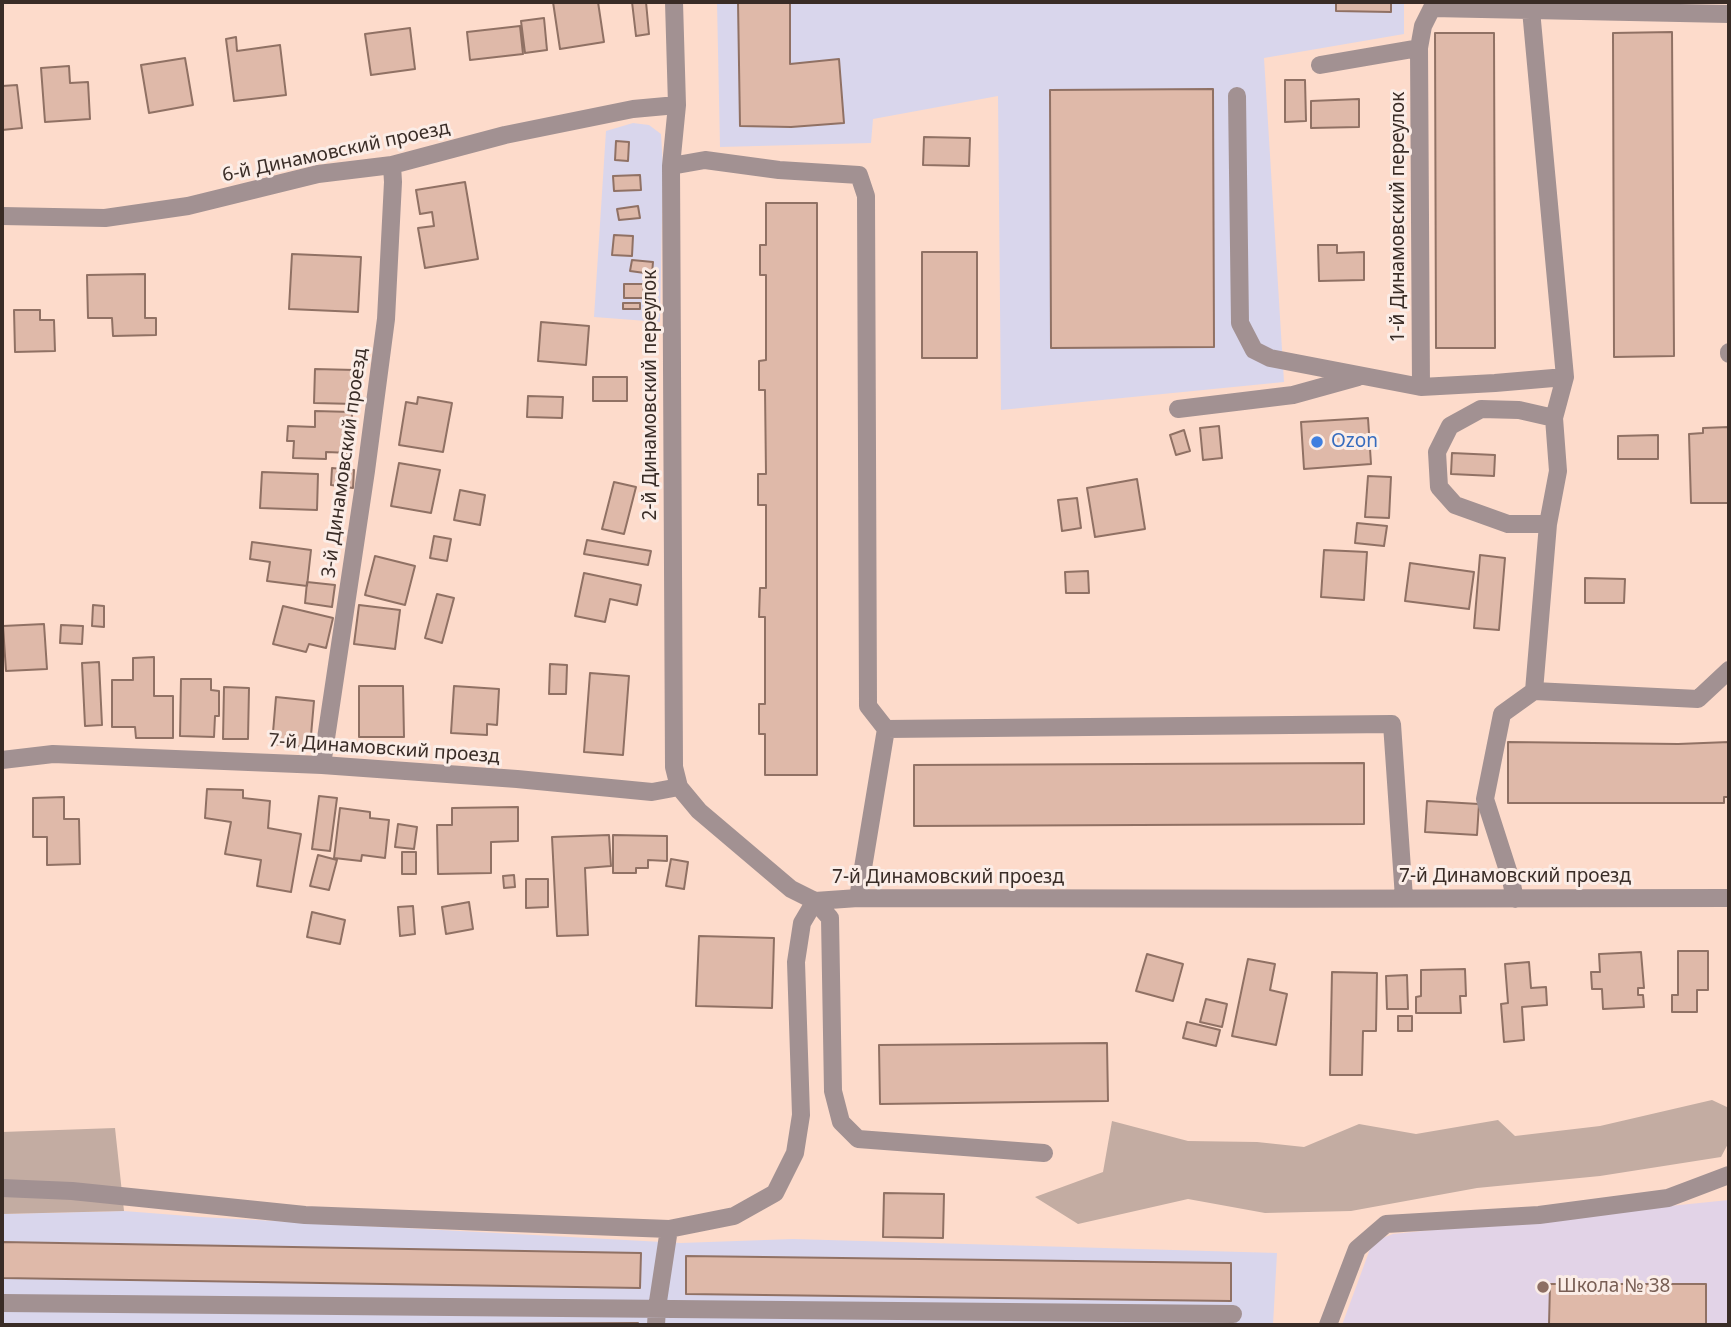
<!DOCTYPE html>
<html>
<head>
<meta charset="utf-8">
<style>
	body { margin:0 }
	#map { position:relative; width:1731px; height:1327px; overflow:hidden; background:#fddbcb; font-family:"Noto Sans",sans-serif }
	canvas { display:block }
	.frame { position:absolute; inset:0; border:4px solid #392c26; pointer-events:none }
</style>
</head>
<body>
<div id="map">
<canvas width="1731" height="1327"></canvas>
<div class="frame"></div>
</div>
<script>
const ctx = document.querySelector('canvas').getContext('2d');
ctx.lineJoin = 'round';
function fill(path, color) {
  ctx.fillStyle = color;
  ctx.fill(path, 'evenodd');
}
function stroke(path, color, width, dash) {
  ctx.strokeStyle = color;
  ctx.lineWidth = width;
  ctx.lineCap = dash ? 'butt' : 'round';
  ctx.setLineDash(dash || []);
  ctx.stroke(path);
}
function write(font, color, halo, rows, align = 'center') {
  ctx.font = font + ' "Noto Sans",sans-serif';
  ctx.lineWidth = 6;
  ctx.setLineDash([]);
  ctx.textBaseline = 'middle';
  ctx.strokeStyle = halo;
  ctx.fillStyle = color;
  for (const [text, x, y, turn = 0] of rows) {
    ctx.save();
    ctx.translate(x, y);
    ctx.rotate((+turn || 0) * Math.PI / 180);
    ctx.textAlign = isNaN(turn) ? turn : align;
    if (halo) ctx.strokeText(text, 0, 0);
    ctx.fillText(text, 0, 0);
    ctx.restore();
  }
}
fill(new Path2D(`
	M717,2h687v32l-140,24 20,324 -283,28 -3,-314 -125,23 -2,24 -151,4z
	M633,123l16,2 12,9 2,33 -3,155 -66,-5 12,-186z
	M124,1211l77,6 480,26 112,-4 484,14 -4,72h-1271v-111z`), '#d9d6ec');
fill(new Path2D(`
	M1729,1200v125h-387l28,-76 10,-10 13,-5z`), '#e2d3e7');
fill(new Path2D(`
	M1712,1100l17,8v34l-8,15 -121,19 -123,12 -126,23 -86,2 -77,-14 -110,25 -43,-27 68,-25 9,-51 76,20 69,1 47,5 55,-23 57,10 82,-14 17,16 85,-10z
	M115,1128l9,83 -122,3v-82z`), '#c3aca2');
const building = new Path2D(`
	M553,2h45l6,40 -44,7z
	M632,2h14l3,32 -13,2z
	M738,2h52v62l49,-5 5,64 -53,4 -51,-1z
	M1336,2h55v10l-55,-1z
	M544,18l3,32 -22,3 -4,-32z
	M520,26l3,28 -53,6 -3,-28z
	M410,28l5,41 -44,6 -6,-41z
	M1672,32l2,324 -60,1 -1,-324z
	M1435,33h59l1,315h-59z
	M236,37l1,14 43,-6 6,50 -52,6 -8,-62z
	M185,58l8,47 -44,8 -8,-48z
	M69,66l1,17 18,-1 2,37 -45,3 -4,-54z
	M1285,80h20l1,41 -21,1z
	M17,85l5,43 -20,2v-44z
	M1213,89l1,258 -163,1 -1,-258z
	M1359,99v28l-48,1v-27z
	M924,137l46,1 -1,28 -46,-1z
	M616,141l13,1 -1,19 -13,-1z
	M640,175l1,15 -27,1 -1,-15z
	M465,182l13,77 -53,9 -7,-40 16,-2 -2,-14 -12,2 -4,-24z
	M766,203h51v572h-52v-41h-6v-30h6v-87h-6l1,-29h6v-83h-8v-31h8l-1,-84h-6v-29l7,-1v-85h-6v-30h6z
	M638,206l2,12 -21,2 -2,-11z
	M614,235l19,1 -1,20 -20,-1z
	M1318,245h19v8l27,-1v28l-45,1z
	M922,252h55v106h-55z
	M292,254l69,3 -3,55 -69,-3z
	M632,260l21,2 -1,12 -22,-3z
	M145,274v44h11v17l-43,1 -1,-18h-24l-1,-43z
	M624,284h20l-1,14h-19z
	M623,303h17v6h-17z
	M14,310h26v10h14l1,31 -40,1z
	M541,322l48,4 -3,39 -48,-4z
	M315,369l40,1v34l-41,-1z
	M593,377h34v24h-34z
	M528,396l35,1 -1,21 -35,-1z
	M418,397l34,6 -9,49 -44,-7 7,-43 11,2z
	M315,411l37,1 -1,41 -25,-1v7l-33,-1 1,-17h-7l1,-15 27,1z
	M1368,418l3,46 -67,5 -3,-47z
	M1219,426l3,32 -19,2 -3,-32z
	M1729,427v76h-38l-2,-69 14,-1v-5z
	M1184,430l6,21 -14,4 -6,-20z
	M1658,435v24h-40v-23z
	M1452,453l43,2 -1,21 -43,-2z
	M399,463l41,7 -9,43 -40,-7z
	M332,468l22,2 -1,18 -22,-3z
	M262,472l56,2 -1,36 -57,-2z
	M1368,476l23,1 -2,41 -24,-1z
	M1137,479l8,50 -50,8 -8,-49z
	M614,482l22,5 -12,47 -22,-5z
	M460,490l25,5 -5,30 -26,-5z
	M1077,498l4,30 -19,3 -4,-31z
	M1357,523l30,3 -3,20 -29,-3z
	M434,536l17,3 -4,22 -17,-3z
	M587,540l64,11 -3,14 -64,-11z
	M252,542l59,8 -4,36 -40,-5 3,-19 -20,-3z
	M1324,550l43,2 -3,48 -43,-3z
	M1480,555l25,3 -6,72 -25,-2z
	M375,556l40,10 -10,39 -40,-10z
	M1410,563l64,9 -5,37 -64,-8z
	M1088,571l1,22h-23l-1,-21z
	M584,573l57,12 -4,20 -27,-6 -5,23 -30,-6z
	M1585,578l40,1 -1,24h-39z
	M307,582l28,3 -3,22 -27,-4z
	M437,594l17,4 -12,45 -17,-5z
	M93,605l11,1v21l-12,-1z
	M359,605l41,5 -5,39 -41,-5z
	M283,606l50,12 -7,30 -17,-4 -3,8 -33,-8z
	M44,624l3,45 -41,2 -3,-45z
	M61,625l22,1 -1,18 -22,-1z
	M154,657v39h19v42h-37l-1,-11h-23v-47h21v-22z
	M99,662l3,63 -17,1 -3,-63z
	M550,664l17,1 -1,29h-17z
	M590,673l39,3 -6,79 -39,-3z
	M181,679h30v11l8,1v25h-4l-1,21 -34,-1z
	M359,686h44l1,51h-45z
	M454,686l45,3 -2,36 -10,-1v11l-36,-2z
	M224,687l25,1 -1,51h-25z
	M276,697l38,4 -4,46 -38,-3z
	M1508,742l170,2 51,-2v55h-5v6h-216z
	M1364,763v61l-450,2v-61z
	M207,789l36,1v8l27,3 -2,27 33,6 -10,58 -34,-6 4,-26 -36,-6 6,-32 -26,-4z
	M319,796l18,2 -7,53 -18,-2z
	M64,797v22h15l1,45 -33,1v-28h-14v-39z
	M1427,801l52,3 -2,31 -52,-3z
	M518,807v34l-27,1v31l-53,1 -1,-49h15v-17z
	M340,808l30,4v6l19,2 -4,38 -23,-3 -1,6 -27,-3z
	M398,824l19,3 -3,22 -19,-2z
	M609,835l2,31 -26,2 3,67 -31,1 -5,-99z
	M613,835l54,1v25l-19,-1v8h-12v5h-23z
	M402,852h14v22h-14z
	M318,855l19,5 -8,30 -19,-4z
	M671,859l17,3 -4,27 -18,-3z
	M514,875l1,12 -11,1 -1,-12z
	M526,879h22v28l-22,1z
	M469,902l4,27 -27,5 -4,-27z
	M413,906l2,28 -15,2 -2,-29z
	M312,912l33,8 -5,24 -33,-7z
	M699,936l75,2 -2,70 -76,-2z
	M1678,951h30v39h-11v22h-25v-17h6z
	M1641,952l3,36h-6v7h5l1,12 -41,2 -1,-20h-10l-1,-17h9l-1,-18z
	M1147,954l36,10 -10,37 -37,-10z
	M1248,959l27,5 -5,26 17,4 -11,51 -44,-9z
	M1529,962l2,26 15,-1 1,18 -25,2 2,33 -20,2 -3,-38 7,-1 -3,-39z
	M1465,969l1,27h-6l1,17h-45v-16l5,-1v-26z
	M1332,972l45,1 -1,58h-13l-1,44h-32z
	M1407,975l1,34h-21l-1,-33z
	M1206,999l21,5 -5,23 -22,-5z
	M1398,1016h14v15h-14z
	M1187,1022l33,8 -4,16 -33,-8z
	M1107,1043l1,58 -228,3 -1,-59z
	M884,1193l60,1 -1,44 -60,-1z
	M2,1242l639,11 -1,35 -638,-10z
	M686,1256l545,7v38l-545,-7z
	M1550,1284h156v41h-157z
	M638,1323v2h-434z`);
fill(building, '#dfb9a9');
stroke(building, '#907164', 2);
stroke(new Path2D(`
	M674,2l3,103 -6,61 3,601 5,20 20,24 92,78 24,12 43,-3c290,0 581,2 871,0
	M1531,10l34,367 -11,41 4,53 -10,53
	M1419,48l2,339
	M1320,65l99,-17 4,-22 9,-18 297,6
	M1237,96l3,227 14,27 16,8 151,29 74,-4 70,-6
	M671,166l34,-6 74,10 80,5 7,21 2,510 18,23
	M2,216l103,2 83,-12 130,-32 74,-9 113,-30 128,-26 44,-4
	M1729,352v2
	M1178,409l115,-14 65,-18
	M1534,691l164,8 31,-29
	M2,760l51,-6 269,11 195,14 135,13 27,-5
	M322,765l44,-294 20,-152 7,-137 -1,-17
	M858,898l28,-169 506,-5 12,174
	M1515,899l-4,-19 -26,-81 17,-85 32,-23 14,-167h-40l-53,-19 -16,-18 -2,-35 13,-26 31,-17 38,1 35,8
	M2,1188l70,3 233,24 364,14
	M2,1303l1231,11
	M656,1325l1,-17 12,-79 65,-13 41,-23 20,-40 6,-38 -5,-153 6,-39 13,-22 15,17 3,173 8,31 17,17 186,14
	M1328,1325l29,-76 29,-25 153,-9 129,-17 61,-23`), '#a29192', 18);
for (const [x, y, r, color] of [
	[1317,442,7,"#3f7fe0"],
	[1543,1287,7,"#8d6e63"]
]) {
  const dot = new Path2D();
  dot.arc(x, y, r, 0, 2 * Math.PI);
  ctx.fillStyle = color;
  ctx.fill(dot);
  stroke(dot, '#fbede7', 2.5);
}
write('19px', '#392c26', '#fbede7', [
	["6-й Динамовский проезд",336,152,-12],
	["1-й Динамовский переулок",1399,217,-90],
	["2-й Динамовский переулок",651,395,-90],
	["3-й Динамовский проезд",345,463,-82],
	["7-й Динамовский проезд",384,749,4],
	["7-й Динамовский проезд",1515,877],
	["7-й Динамовский проезд",948,878]
]);
write('19px', '#366cbe', '#fbede7', [
	["Ozon",1331,442]
], 'left');
write('19px', '#785e54', '#fbede7', [
	["Школа № 38",1557,1287]
], 'left');
</script>
</body>
</html>
